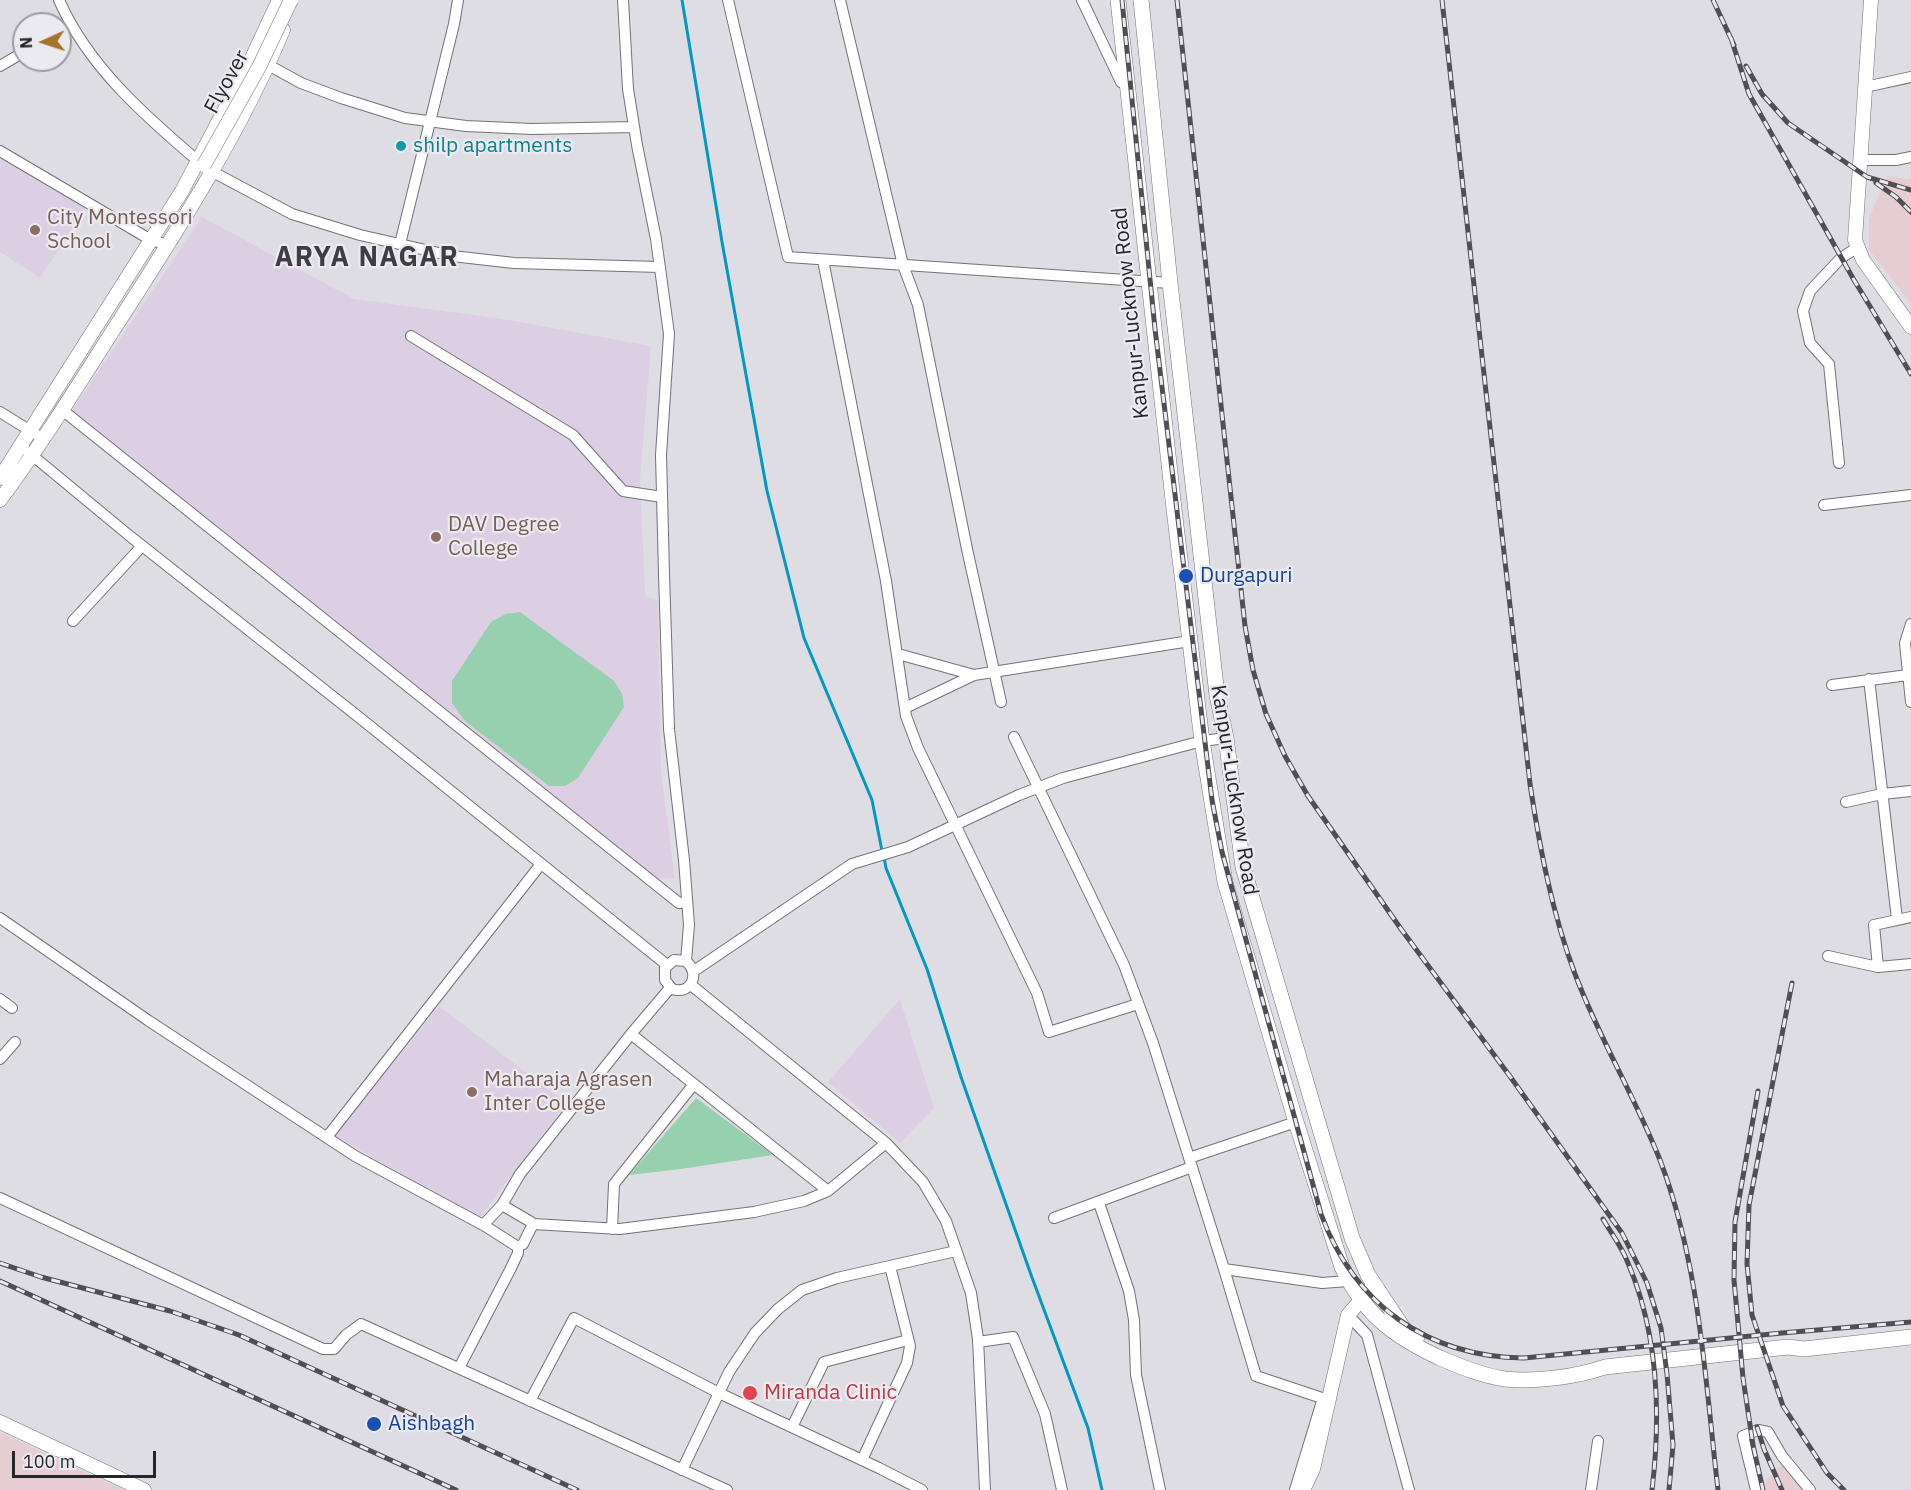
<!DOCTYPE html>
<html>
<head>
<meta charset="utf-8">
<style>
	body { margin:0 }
	#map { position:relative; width:1911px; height:1490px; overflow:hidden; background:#dedde4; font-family:"IBM Plex Sans",sans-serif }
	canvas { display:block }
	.north { position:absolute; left:12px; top:12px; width:60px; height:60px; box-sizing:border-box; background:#ebeaf1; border:2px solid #9c9ba1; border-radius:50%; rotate:267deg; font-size:16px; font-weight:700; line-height:24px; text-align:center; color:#262528 }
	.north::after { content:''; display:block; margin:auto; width:21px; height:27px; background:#a57429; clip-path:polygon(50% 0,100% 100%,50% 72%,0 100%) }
	.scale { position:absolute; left:12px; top:1451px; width:144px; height:27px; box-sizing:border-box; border:3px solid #262528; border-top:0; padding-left:8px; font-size:18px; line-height:21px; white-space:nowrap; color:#262528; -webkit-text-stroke:4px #ebeaf1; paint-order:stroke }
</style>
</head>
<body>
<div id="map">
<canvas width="1911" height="1490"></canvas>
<div class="north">N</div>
<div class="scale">100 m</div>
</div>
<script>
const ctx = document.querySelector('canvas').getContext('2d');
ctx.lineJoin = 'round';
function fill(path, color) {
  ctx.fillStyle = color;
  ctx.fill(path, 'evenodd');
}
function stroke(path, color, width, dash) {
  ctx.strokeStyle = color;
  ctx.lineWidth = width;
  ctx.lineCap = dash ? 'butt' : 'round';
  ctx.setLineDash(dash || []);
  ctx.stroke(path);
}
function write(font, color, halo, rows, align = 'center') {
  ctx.font = font + ' "IBM Plex Sans",sans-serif';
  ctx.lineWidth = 4.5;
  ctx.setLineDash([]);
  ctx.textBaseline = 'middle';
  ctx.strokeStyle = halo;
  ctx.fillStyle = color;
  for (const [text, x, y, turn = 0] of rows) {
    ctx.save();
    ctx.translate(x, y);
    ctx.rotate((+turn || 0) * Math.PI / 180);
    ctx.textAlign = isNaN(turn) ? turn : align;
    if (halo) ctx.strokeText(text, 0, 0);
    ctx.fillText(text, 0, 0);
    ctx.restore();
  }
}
fill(new Path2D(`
	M1887,176l24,3v125l-42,-54v-32z
	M0,1432l123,58h-123z
	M1784,1462l20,28h-48z`), '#e6cdd4');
fill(new Path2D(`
	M11,158l75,49 -46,71 -40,-26v-93z
	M202,217l152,82 149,20 148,27 -11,133 5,116 13,6 3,172 14,105 -18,1 -586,-467z
	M900,999l34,109 -34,35 -72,-61z
	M439,1006l127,97 -86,114 -146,-81z`), '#dccfe3');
fill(new Path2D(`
	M520,612l94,69 8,13 2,13 -46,71 -13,8h-16l-84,-65 -13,-18v-22l39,-59 15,-8z
	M696,1098l77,57 -92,14 -52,6z`), '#96d0ae');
stroke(new Path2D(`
	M682,0l40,242 45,249 37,147 68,162 10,51
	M884,857l2,11 41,101 34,108 69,195 58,156 14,62`), '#0099c4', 3);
const street = new Path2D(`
	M59,0c29,66 85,115 139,161
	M623,0l5,89 9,56 19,94 13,95 -8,121 3,119 5,155 15,131 5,65 -3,36c15,13 5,34 -14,28l-7,-9v-12l9,-8 12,1
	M728,0l60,257 382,26
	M840,0l63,265 15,40 49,244 34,153
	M1082,0l39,82 5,1
	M261,61l40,22 40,15 64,20 61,8 66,3 102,-2
	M0,66l24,-14
	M1865,87l46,-10
	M0,151l151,89 17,5
	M1861,160h35l15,-3
	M211,171l81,43 68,21 92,21 62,7 146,4
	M400,244l54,-220 4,-24
	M823,260l63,321 20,135 12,32 119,245 12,39 89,-28
	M411,336l162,99 50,56 39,6
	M61,409l618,494 8,-1
	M0,412l42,26
	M21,446l110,91 229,181 307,247
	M1839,463l-10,-99 -19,-21 -7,-32 7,-20 31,-33 17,-11
	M1824,505l87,-10
	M73,621l69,-75
	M1911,624l-6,19 6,59
	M898,654l76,21
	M1869,679l28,240
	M1832,685l76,-10
	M905,708l69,-33 216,-34
	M1014,737l110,228 29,78 71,226 32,107 72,24
	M1846,802l36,-8 29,-3
	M0,918l149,103 206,135 130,70 33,21
	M1828,956l50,11 33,-3
	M1878,967l-4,-42 37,-8
	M694,971l158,-107 56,-17 111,-52 44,-17 139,-37 24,-3
	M691,985l195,158 37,39 23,39 25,72 7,46 7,151
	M0,999l12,9
	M631,1034l197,157
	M0,1059l15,-17
	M327,1137l214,-273
	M1189,1158l107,-36
	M0,1198l323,151h11l12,-14 15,-11 366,166
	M1099,1203l30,88 5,29 2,55 24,115
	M502,1205l29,17 2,2 87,5 134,-17 50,-11 24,-10 58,-48
	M1054,1218l138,-51
	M485,1226v-3l17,-18 18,-31 111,-140 39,-46
	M612,1229l2,-45 80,-100
	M1224,1269l98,14 26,-2
	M1348,1315l19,20 42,155
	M978,1342l35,-5 32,77 17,76
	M459,1368l52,-100 7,-15v-6l5,-3 10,-20
	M530,1401l44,-83 145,75 160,75 43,22
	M792,1427l32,-65 84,-22
	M862,1460l45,-97 3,-17 -20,-80
	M682,1470l47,-98 26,-39 23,-24 24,-19 35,-12 119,-27
	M1295,1490l28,-92
	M1591,1490l7,-49
	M1756,1490l-13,-54 15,-6 10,2 14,24 28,34`);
const secondary = new Path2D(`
	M1871,0l-16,240 8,20 48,67
	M0,478l182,-287 71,-135 26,-56
	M0,500c44,-59 83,-123 123,-185 58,-90 119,-186 160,-285
	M0,1422l144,68
	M1303,1490l10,-21 35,-154 26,-30`);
const primary = new Path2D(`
	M1118,0l56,509 28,232 23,141 71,240 46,145c23,48 51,69 98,91 21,9 43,18 65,21 31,3 71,-2 100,-12l183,-20 16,2 107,-12
	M1141,0l29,283 47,412 9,43 17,129 109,371 16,37 37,56 12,6`);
stroke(street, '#727278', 12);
stroke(secondary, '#727278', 15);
stroke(primary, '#727278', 16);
stroke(street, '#fff', 10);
stroke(secondary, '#fff', 14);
stroke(primary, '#fff', 15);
const rail = new Path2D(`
	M1122,0l33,329 57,471 10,52 99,362c33,90 106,143 203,144l258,-25 129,-11
	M1177,0l68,626 8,44 13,44 19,42 23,40 93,133 108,146 113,158 25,50 14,45 6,46 6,71 -4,45
	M1442,0l88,784c10,65 22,129 45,190 24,64 60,123 85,186 40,105 45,219 58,330
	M1713,0l21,45
	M1731,38l18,56 105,186 57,94
	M1746,66l16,28 26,29 79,54 44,13
	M1876,183l20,14 15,15
	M1792,983l-43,222 -2,59 5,51 31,91 44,67 17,17
	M1758,1091l-23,131 -1,58 9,98 10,67 10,45
	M1603,1219c8,14 19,28 25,44 30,70 33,152 24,227
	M0,1263l41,14 129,34 69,24 338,155
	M0,1281l456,209
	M1757,1427l7,22 18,41`);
stroke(rail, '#4f4e52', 5);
stroke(rail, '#ebeaf1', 3, [9]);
const secondaryBridge = new Path2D(`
	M204,165l55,-98 32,-67`);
stroke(secondaryBridge, '#727278', 15, []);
stroke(secondaryBridge, '#fff', 14);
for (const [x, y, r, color] of [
	[401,146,6,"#0f9aa8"],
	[35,230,6,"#8d6e63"],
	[436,537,6,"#8d6e63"],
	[1186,576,8,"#1a4fb4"],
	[472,1092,6,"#8d6e63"],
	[750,1393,8,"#e0444e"],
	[374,1424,8,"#1a4fb4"]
]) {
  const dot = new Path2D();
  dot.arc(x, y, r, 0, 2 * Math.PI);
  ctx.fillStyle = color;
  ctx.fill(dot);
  stroke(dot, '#ebeaf1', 2);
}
write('21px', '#262528', '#ebeaf1', [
	["Flyover",227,82,-61],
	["Kanpur-Lucknow Road",1131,313,-96],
	["Kanpur-Lucknow Road",1234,790,81]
]);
write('21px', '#0d838f', '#ebeaf1', [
	["shilp apartments",413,146]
], 'left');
write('21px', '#785e54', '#ebeaf1', [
	["City Montessori",47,218],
	["School",47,242],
	["DAV Degree",448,525],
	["College",448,549],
	["Maharaja Agrasen",484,1080],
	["Inter College",484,1104]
], 'left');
write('21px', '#164399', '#ebeaf1', [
	["Durgapuri",1200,576],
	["Aishbagh",388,1424]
], 'left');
write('21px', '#be3a42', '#ebeaf1', [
	["Miranda Clinic",764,1393]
], 'left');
ctx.letterSpacing = '1.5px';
write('bold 27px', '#3d3d42', '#ebeaf1', [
	["ARYA NAGAR",367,258]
]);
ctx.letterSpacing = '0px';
</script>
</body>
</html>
